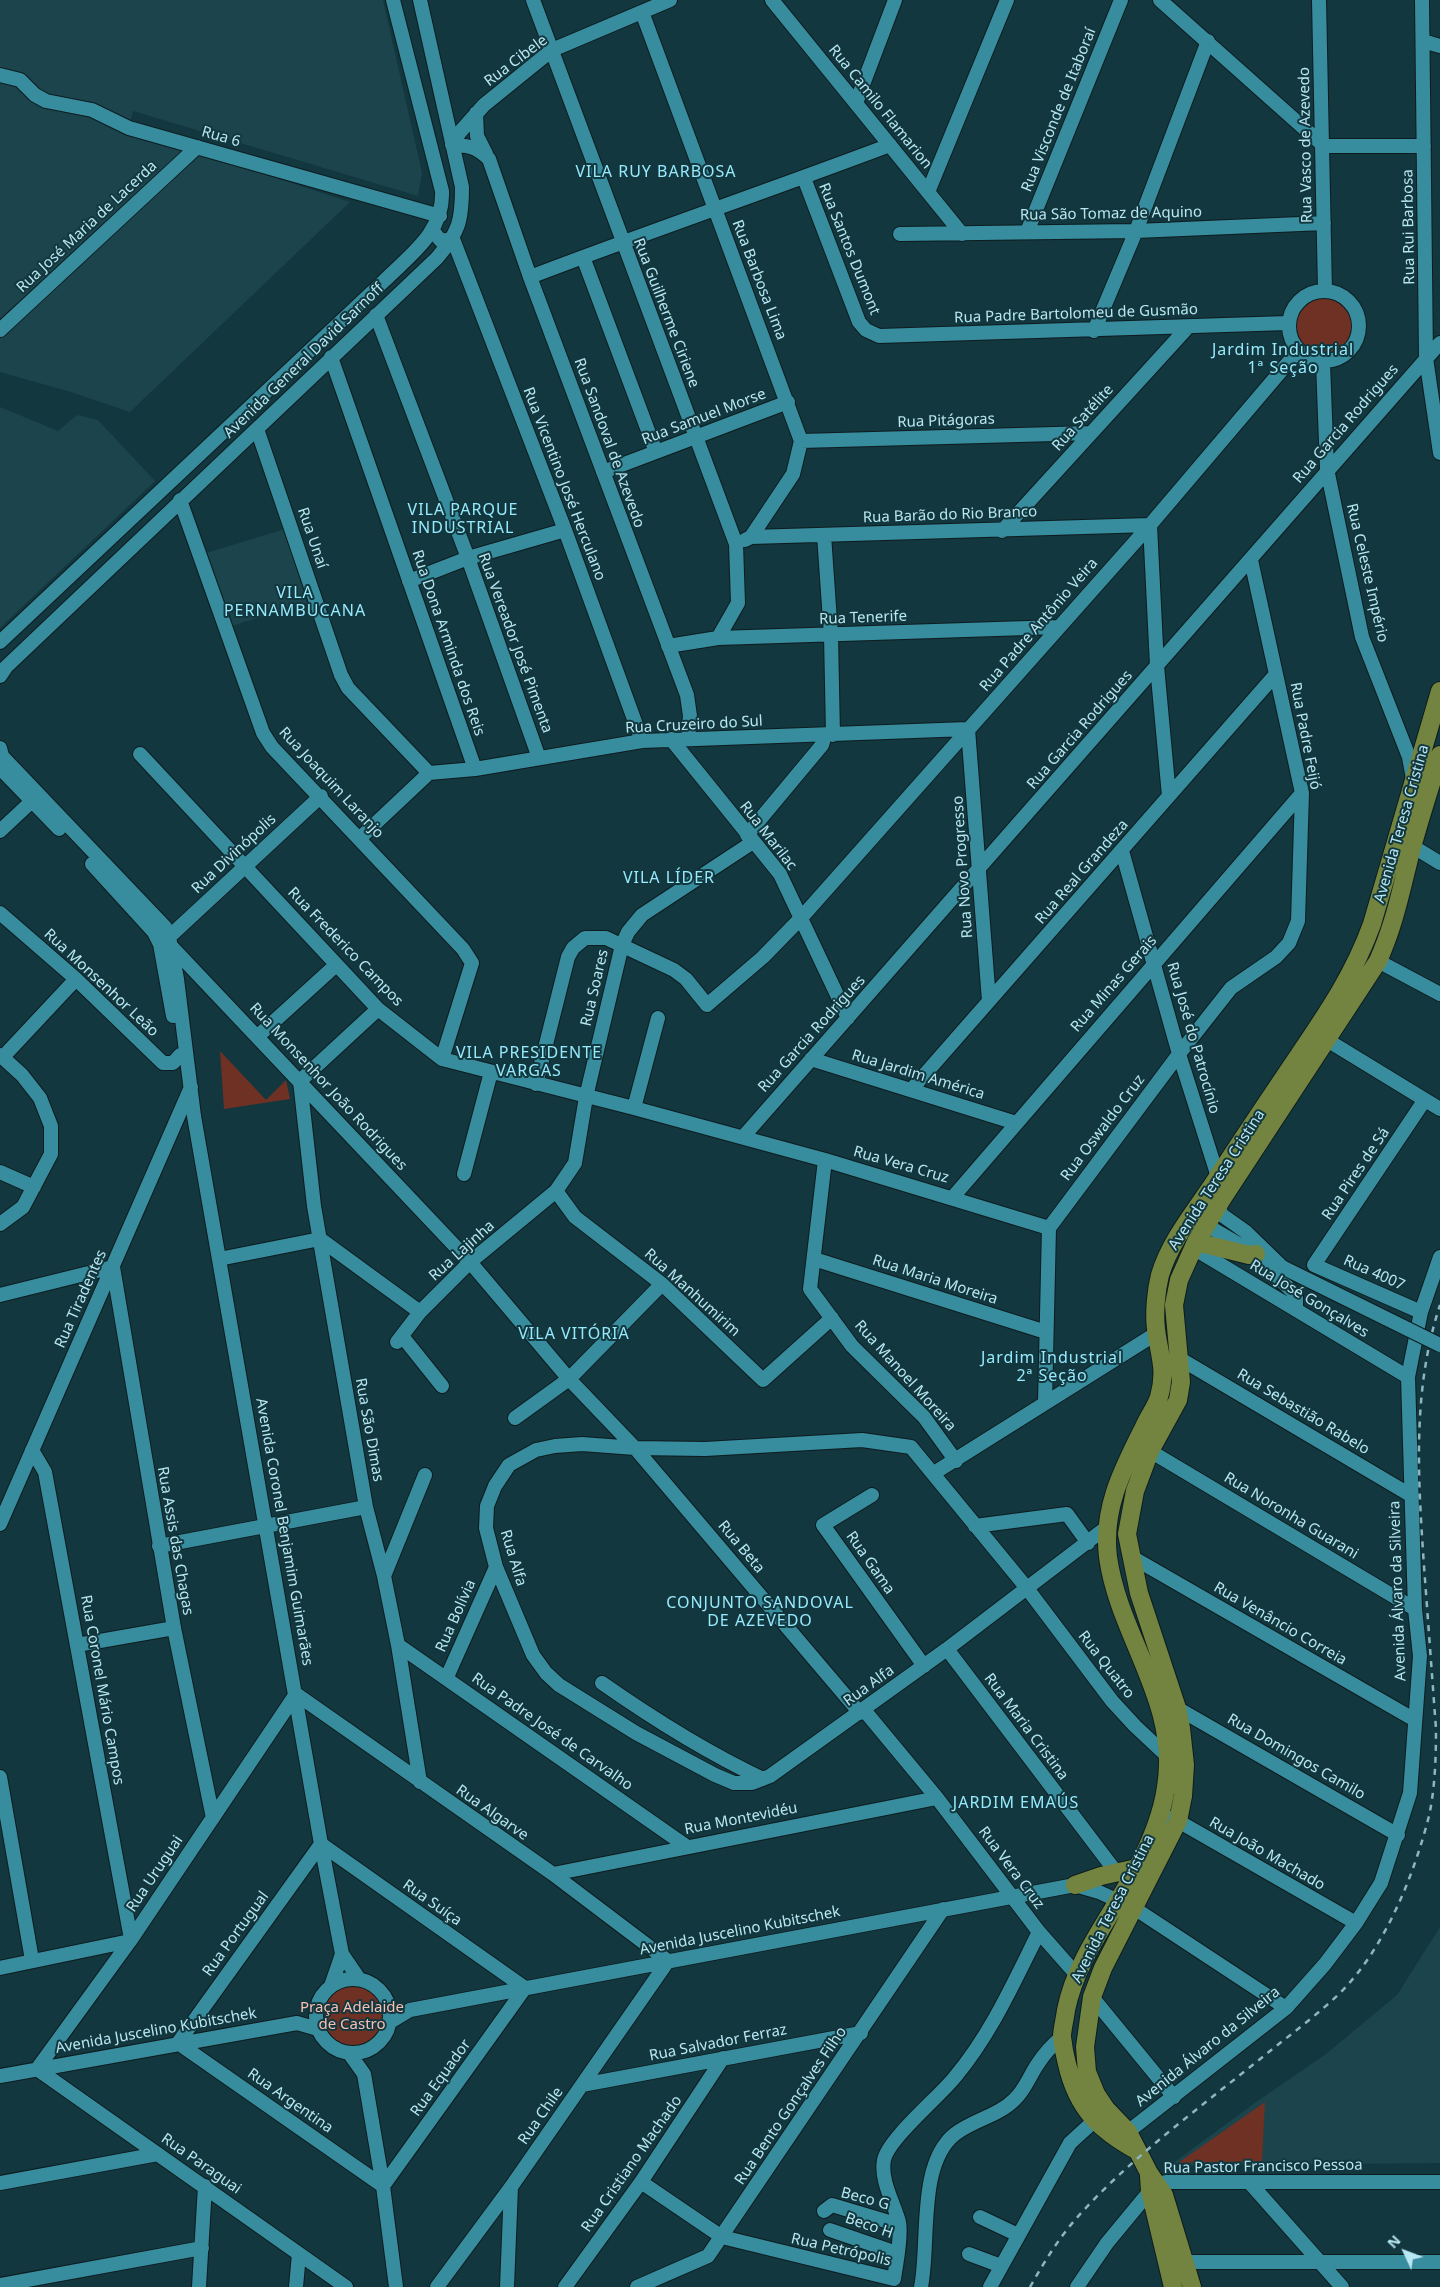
<!DOCTYPE html>
<html>
<head>
<meta charset="utf-8">
<style>
	body { margin:0 }
	#map { position:relative; width:1440px; height:2287px; overflow:hidden; background:#13373e; font-family:"Noto Sans",sans-serif }
	canvas { display:block }
	.north { position:absolute; left:1380px; top:2227px; width:50px; height:50px; -webkit-text-stroke:4px #13373e; paint-order:stroke; rotate:313deg; font-size:14px; font-weight:700; line-height:20px; text-align:center; color:#b6e7f2 }
	.north::after { content:''; display:block; margin:auto; width:18px; height:22px; background:#b6e7f2; clip-path:polygon(50% 0,100% 100%,50% 72%,0 100%) }
</style>
</head>
<body>
<div id="map">
<canvas width="1440" height="2287"></canvas>
<div class="north">N</div>
</div>
<script>
const ctx = document.querySelector('canvas').getContext('2d');
ctx.lineJoin = 'round';
function fill(path, color) {
  ctx.fillStyle = color;
  ctx.fill(path, 'evenodd');
}
function stroke(path, color, width, dash) {
  ctx.strokeStyle = color;
  ctx.lineWidth = width;
  ctx.lineCap = dash ? 'butt' : 'round';
  ctx.setLineDash(dash || []);
  ctx.stroke(path);
}
function write(font, color, halo, rows, align = 'center') {
  ctx.font = font + ' "Noto Sans",sans-serif';
  ctx.lineWidth = 4;
  ctx.setLineDash([]);
  ctx.textBaseline = 'middle';
  ctx.strokeStyle = halo;
  ctx.fillStyle = color;
  for (const [text, x, y, turn = 0] of rows) {
    ctx.save();
    ctx.translate(x, y);
    ctx.rotate((+turn || 0) * Math.PI / 180);
    ctx.textAlign = isNaN(turn) ? turn : align;
    if (halo) ctx.strokeText(text, 0, 0);
    ctx.fillText(text, 0, 0);
    ctx.restore();
  }
}
fill(new Path2D(`
	M0,0h383l39,173 -4,23 -285,-85 -5,19 222,72 -220,210 -59,-20 -71,-20z
	M0,407l58,24 19,-16 21,5 57,61 -155,147z
	M285,529l22,74 -79,24 -22,-74z
	M1440,1927v236l-271,3 90,-66 67,-46 71,-59z`), '#1b444c');
fill(new Path2D(`
	M1293 326a31 31 0 1 1 62 0a31 31 0 1 1-62 0Z
	M220,1051l46,49 20,-20 4,19 -66,10z
	M319 2017a34 34 0 1 1 68 0a34 34 0 1 1-68 0Z
	M1265,2102l-3,59 -84,2z`), '#6e3124');
const minor = new Path2D(`
	M533,0l203,544 2,59 -20,35
	M772,0l190,234
	M1160,0l164,146h100
	M1319,0l6,290
	M1422,0l4,358 14,95
	M642,12l159,429 -8,33 -42,63 -6,3
	M1423,41l17,5
	M0,75l20,5 15,15 11,6 46,9 37,18 311,88
	M856,103l39,-103
	M476,113l1,23 9,18
	M452,145l8,-13 24,-27 68,-55 118,-50
	M453,146c15,-2 25,2 36,13l41,118 157,418 3,21 -2,23
	M804,178l55,144 7,8 13,6 409,-13
	M928,192l79,-192
	M433,231l8,10 12,-2 112,291 77,211
	M1027,232l94,-232
	M900,234l236,-3 188,-8
	M583,257l73,195
	M530,277c120,-46 241,-87 360,-132
	M1289 326a35 35 0 1 1 70 0a35 35 0 1 1-70 0Z
	M376,315l92,243 71,200
	M0,330l197,-183
	M1094,331l42,-100 72,-190
	M331,357l144,412
	M1323,363l4,106 35,168 47,120 4,22
	M257,429l84,246 7,13 81,85
	M801,441l290,-8
	M603,472l185,-70
	M180,500l83,233 9,14 191,202 9,14 -30,96
	M1002,531l186,-204
	M824,535l7,100 2,100
	M751,537l399,-12 7,141 12,130
	M409,581l59,-23 97,-28
	M0,642l385,-362c26,-26 59,-48 57,-89l-49,-191
	M668,646l50,-8 340,-11
	M0,676l6,-9 431,-409c22,-26 25,-37 25,-71l-42,-187
	M671,739l109,135 68,144
	M0,748l2,8 163,171 4,10 8,42 17,137 127,728 21,110 17,25
	M140,754l238,255 64,50 192,49 191,52 224,68
	M0,768l59,61
	M0,831l32,-30
	M747,835l75,-90 3,-10
	M360,838l69,-65 46,-4 167,-28 326,-12 21,272
	M1412,846l28,17
	M1122,851l57,203 39,123
	M92,864l62,68 6,12 13,72
	M0,913l76,66 87,84h10l7,-8
	M169,937l152,-141
	M171,946l299,316 99,117 66,69 225,265
	M1378,961l62,33
	M378,1009l-78,72 14,125 52,301 18,69 14,69 22,137
	M258,1036l78,-71
	M1327,1040l113,69
	M0,1055l22,20 18,23 11,28v28l-28,53 -23,17
	M3,1057l73,-78
	M811,1059l205,64
	M536,1084l32,-127 5,-9 12,-10h21l68,32 12,9 21,26 56,-48 38,-39 349,-393 148,-174
	M911,1090l365,-416
	M634,1108l24,-90
	M743,1137l697,-794
	M825,1160l-15,129 42,57 72,71 32,44
	M0,1172l34,15
	M464,1174l27,-102
	M556,1191l19,26 87,67 101,96 69,-62
	M953,1197l349,-404
	M1218,1205l4,10 24,17 36,35
	M1206,1225l48,28
	M1193,1248l215,129
	M1262,1257l11,16 23,22v15
	M219,1259l101,-20 100,73
	M814,1259l232,73
	M0,1295l113,-28 61,361 39,190
	M1421,1312l-107,-47 110,-164
	M402,1336l40,50
	M397,1342l23,-30 50,-50 86,-71 19,-28 11,-66 36,-152 6,-13 14,-17 111,-73
	M1177,1357l235,139
	M1045,1402l4,-174 130,-174 52,-66 45,-31 13,-14 9,-22 4,-128 -51,-233
	M515,1418l54,-39 93,-95
	M32,1450l13,22 86,467
	M1150,1451l265,158
	M934,1473l223,-140
	M872,1495l-49,30 101,141
	M0,1524l191,-437
	M975,1526l92,-12 21,29
	M1107,1527l-160,122 -177,127 -18,7h-18l-19,-8 -79,-42 -77,-48 -13,-12 -13,-18 -37,-88 -10,-39 1,-22 8,-20 14,-21 27,-15 19,-4 27,-2 53,4 70,1 157,-9 49,7 115,140 86,114 23,25 32,30
	M159,1546l207,-39
	M1130,1556l285,164
	M384,1576l41,-101
	M77,1645l97,-17
	M398,1645l288,201
	M947,1649l169,223
	M447,1677l49,-110
	M602,1683c50,35 106,70 161,96
	M1177,1708l221,127
	M864,1710l73,88 102,134 37,42
	M0,1777l32,183
	M1161,1815l17,6 178,102
	M321,1844l204,144 -142,198 -205,-143z
	M553,1874l384,-76
	M0,1968l130,-27
	M316 2016a37 37 0 1 1 74 0a37 37 0 1 1-74 0Z
	M331,1986l11,-32
	M1092,1997l82,100
	M390,2022l20,-12 665,-125 24,7 35,16 152,100
	M349,2053l15,21 19,112 13,101
	M0,2076l297,-53 21,6
	M582,2085l279,-52
	M1120,2138l166,-130 39,-44 31,-41 25,-40 29,-90 10,-137 -5,-47 -7,-232 13,-65 19,-55
	M641,2182l81,55 172,42c2,-15 8,-42 5,-57 -5,-19 -19,-42 -15,-62 4,-21 56,-64 71,-83 36,-43 59,-95 84,-145
	M0,2183l158,-29
	M1250,2183l92,104
	M824,2211l8,-6 67,20
	M980,2217l38,18
	M830,2230l67,23
	M969,2254l32,12
	M1185,2262h255
	M0,2285l202,-37
	M199,2287l6,-101
	M296,2287l3,-33
	M346,2287l-309,-218 93,-128 166,-247 257,180 115,87 -157,226 -74,100
	M507,2287l4,-100
	M565,2287l76,-105 82,-124
	M637,2287l71,-31 235,-347
	M921,2287c9,-44 -4,-123 34,-153 18,-14 43,-18 59,-34 11,-10 15,-23 23,-35 7,-11 15,-20 25,-28
	M990,2287l80,-144 24,-22
	M1077,2287l30,-44 43,-52 7,-7 9,-2h274`);
const major = new Path2D(`
	M1196,1242l53,13 7,-1
	M1075,1885l26,-9 36,-8
	M1138,2151c-39,-21 -61,-43 -71,-87 -2,-8 -4,-18 -5,-27 0,-8 3,-18 4,-27 11,-53 45,-93 70,-140 14,-26 26,-54 30,-83 14,-85 -47,-150 -58,-230 -6,-49 15,-88 36,-130 4,-10 12,-20 15,-30 8,-28 0,-42 -3,-68 -2,-16 0,-38 4,-54 11,-37 39,-68 59,-100 26,-40 53,-80 80,-120 29,-43 55,-81 73,-131l68,-233
	M1149,2176l1,15 23,96
	M1192,2287l-28,-92 -15,-22 -21,-41 -22,-23 -10,-15 -9,-22 -2,-25 7,-50 11,-29 75,-147 5,-25 2,-31 -4,-37 -4,-20 -38,-115 -12,-59 8,-43 15,-40 28,-51 3,-18 -7,-77 5,-25 17,-38 26,-43 156,-238c17,-38 23,-71 33,-110 9,-33 19,-64 29,-96`);
stroke(minor, '#0d1c1f', 16);
stroke(major, '#0d1c1f', 20);
stroke(minor, '#378c9d', 14);
stroke(major, '#72843f', 18);
stroke(new Path2D(`
	M1030,2287c13,-23 27,-46 44,-66 54,-62 132,-118 196,-170 25,-20 51,-39 73,-61 43,-45 71,-115 86,-174 6,-28 7,-58 7,-87 -4,-54 -8,-109 -12,-163 -6,-88 -12,-176 16,-261`), '#8ab7c1', 2.5, [6, 6]);
const minorBridge = new Path2D(`
	M1284,1268l156,77`);
stroke(minorBridge, '#0d1c1f', 16, []);
stroke(minorBridge, '#378c9d', 14);
write('15px', '#b6e7f2', '#13373e', [
	["Rua Cibele",516,61,-37],
	["Rua Camilo Flamarion",880,107,51],
	["Rua Visconde de Itaboraí",1059,110,-68],
	["Rua 6",221,137,16],
	["Rua Vasco de Azevedo",1306,145,-91],
	["Rua São Tomaz de Aquino",1111,214,-1],
	["Rua José Maria de Lacerda",87,227,-43],
	["Rua Rui Barbosa",1409,227,-91],
	["Rua Santos Dumont",849,249,68],
	["Rua Barbosa Lima",759,280,69],
	["Rua Guilherme Ciriene",666,313,69],
	["Rua Padre Bartolomeu de Gusmão",1076,314,-2],
	["Avenida General David Sarnoff",304,361,-44],
	["Rua Samuel Morse",704,417,-21],
	["Rua Satélite",1083,418,-48],
	["Rua Pitágoras",946,421,-2],
	["Rua Garcia Rodrigues",1346,424,-49],
	["Rua Sandoval de Azevedo",609,443,70],
	["Rua Vicentino José Herculano",564,484,69],
	["Rua Barão do Rio Branco",950,515,-2],
	["Rua Unaí",312,538,71],
	["Rua Celeste Império",1367,573,77],
	["Rua Tenerife",863,618,-2],
	["Rua Padre Antônio Veira",1039,625,-49],
	["Rua Dona Arminda dos Reis",448,643,71],
	["Rua Vereador José Pimenta",515,643,70],
	["Rua Cruzeiro do Sul",694,725,-3],
	["Rua Garcia Rodrigues",1080,730,-49],
	["Rua Padre Feijó",1305,736,79],
	["Rua Joaquim Laranjo",331,783,47],
	["Avenida Teresa Cristina",1402,824,-74],
	["Rua Marilac",768,836,52],
	["Rua Divinópolis",234,854,-43],
	["Rua Novo Progresso",963,867,-94],
	["Rua Real Grandeza",1082,872,-49],
	["Rua Frederico Campos",345,947,46],
	["Rua Monsenhor Leão",101,983,43],
	["Rua Minas Gerais",1114,984,-49],
	["Rua Soares",595,988,-77],
	["Rua Garcia Rodrigues",812,1034,-48],
	["Rua José do Patrocínio",1193,1038,74],
	["Rua Jardim América",918,1075,17],
	["Rua Monsenhor João Rodrigues",328,1087,47],
	["Rua Oswaldo Cruz",1103,1128,-53],
	["Rua Vera Cruz",901,1165,16],
	["Rua Pires de Sá",1356,1174,-56],
	["Avenida Teresa Cristina",1217,1180,-57],
	["Rua Lajinha",462,1251,-42],
	["Rua 4007",1374,1273,24],
	["Rua Maria Moreira",935,1280,18],
	["Rua Manhumirim",692,1293,42],
	["Rua Tiradentes",81,1299,-66],
	["Rua José Gonçalves",1309,1299,31],
	["Rua Manoel Moreira",905,1376,48],
	["Rua Sebastião Rabelo",1303,1412,31],
	["Rua São Dimas",369,1430,80],
	["Rua Noronha Guarani",1291,1516,31],
	["Avenida Coronel Benjamim Guimarães",284,1532,80],
	["Rua Assis das Chagas",175,1541,80],
	["Rua Beta",741,1547,50],
	["Rua Alfa",513,1558,73],
	["Rua Gama",870,1563,55],
	["Avenida Álvaro da Silveira",1398,1591,-92],
	["Rua Bolívia",456,1616,-66],
	["Rua Venâncio Correia",1280,1624,30],
	["Rua Quatro",1106,1665,52],
	["Rua Alfa",869,1686,-36],
	["Rua Coronel Mário Campos",102,1690,80],
	["Rua Maria Cristina",1026,1727,53],
	["Rua Padre José de Carvalho",552,1732,35],
	["Rua Domingos Camilo",1296,1757,30],
	["Rua Algarve",492,1813,35],
	["Rua Montevidéu",741,1819,-11],
	["Rua João Machado",1267,1854,30],
	["Rua Vera Cruz",1011,1868,53],
	["Rua Uruguai",155,1874,-56],
	["Rua Suíça",432,1903,35],
	["Avenida Teresa Cristina",1113,1909,-63],
	["Avenida Juscelino Kubitschek",740,1931,-11],
	["Rua Portugual",236,1934,-54],
	["Avenida Juscelino Kubitschek",156,2031,-10],
	["Rua Salvador Ferraz",718,2043,-11],
	["Avenida Álvaro da Silveira",1208,2047,-39],
	["Rua Equador",441,2078,-54],
	["Rua Argentina",290,2101,35],
	["Rua Bento Gonçalves Filho",791,2106,-56],
	["Rua Chile",541,2116,-55],
	["Rua Paraguai",201,2164,35],
	["Rua Cristiano Machado",632,2164,-55],
	["Rua Pastor Francisco Pessoa",1263,2167,-1],
	["Beco G",865,2199,15],
	["Beco H",869,2226,19],
	["Rua Petrópolis",841,2250,13]
]);
write('15px', '#f8c0b4', '#13373e', [
	["Praça Adelaide",352,2008],
	["de Castro",352,2025]
]);
ctx.letterSpacing = '1px';
write('16px', '#97eafd', '#13373e', [
	["VILA RUY BARBOSA",656,172],
	["Jardim Industrial",1283,350],
	["1ª Seção",1283,368],
	["VILA PARQUE",463,510],
	["INDUSTRIAL",463,528],
	["VILA",295,593],
	["PERNAMBUCANA",295,611],
	["VILA LÍDER",669,878],
	["VILA PRESIDENTE",529,1053],
	["VARGAS",529,1071],
	["VILA VITÓRIA",574,1334],
	["Jardim Industrial",1052,1358],
	["2ª Seção",1052,1376],
	["CONJUNTO SANDOVAL",760,1603],
	["DE AZEVEDO",760,1621],
	["JARDIM EMAÚS",1016,1803]
]);
ctx.letterSpacing = '0px';
</script>
</body>
</html>
